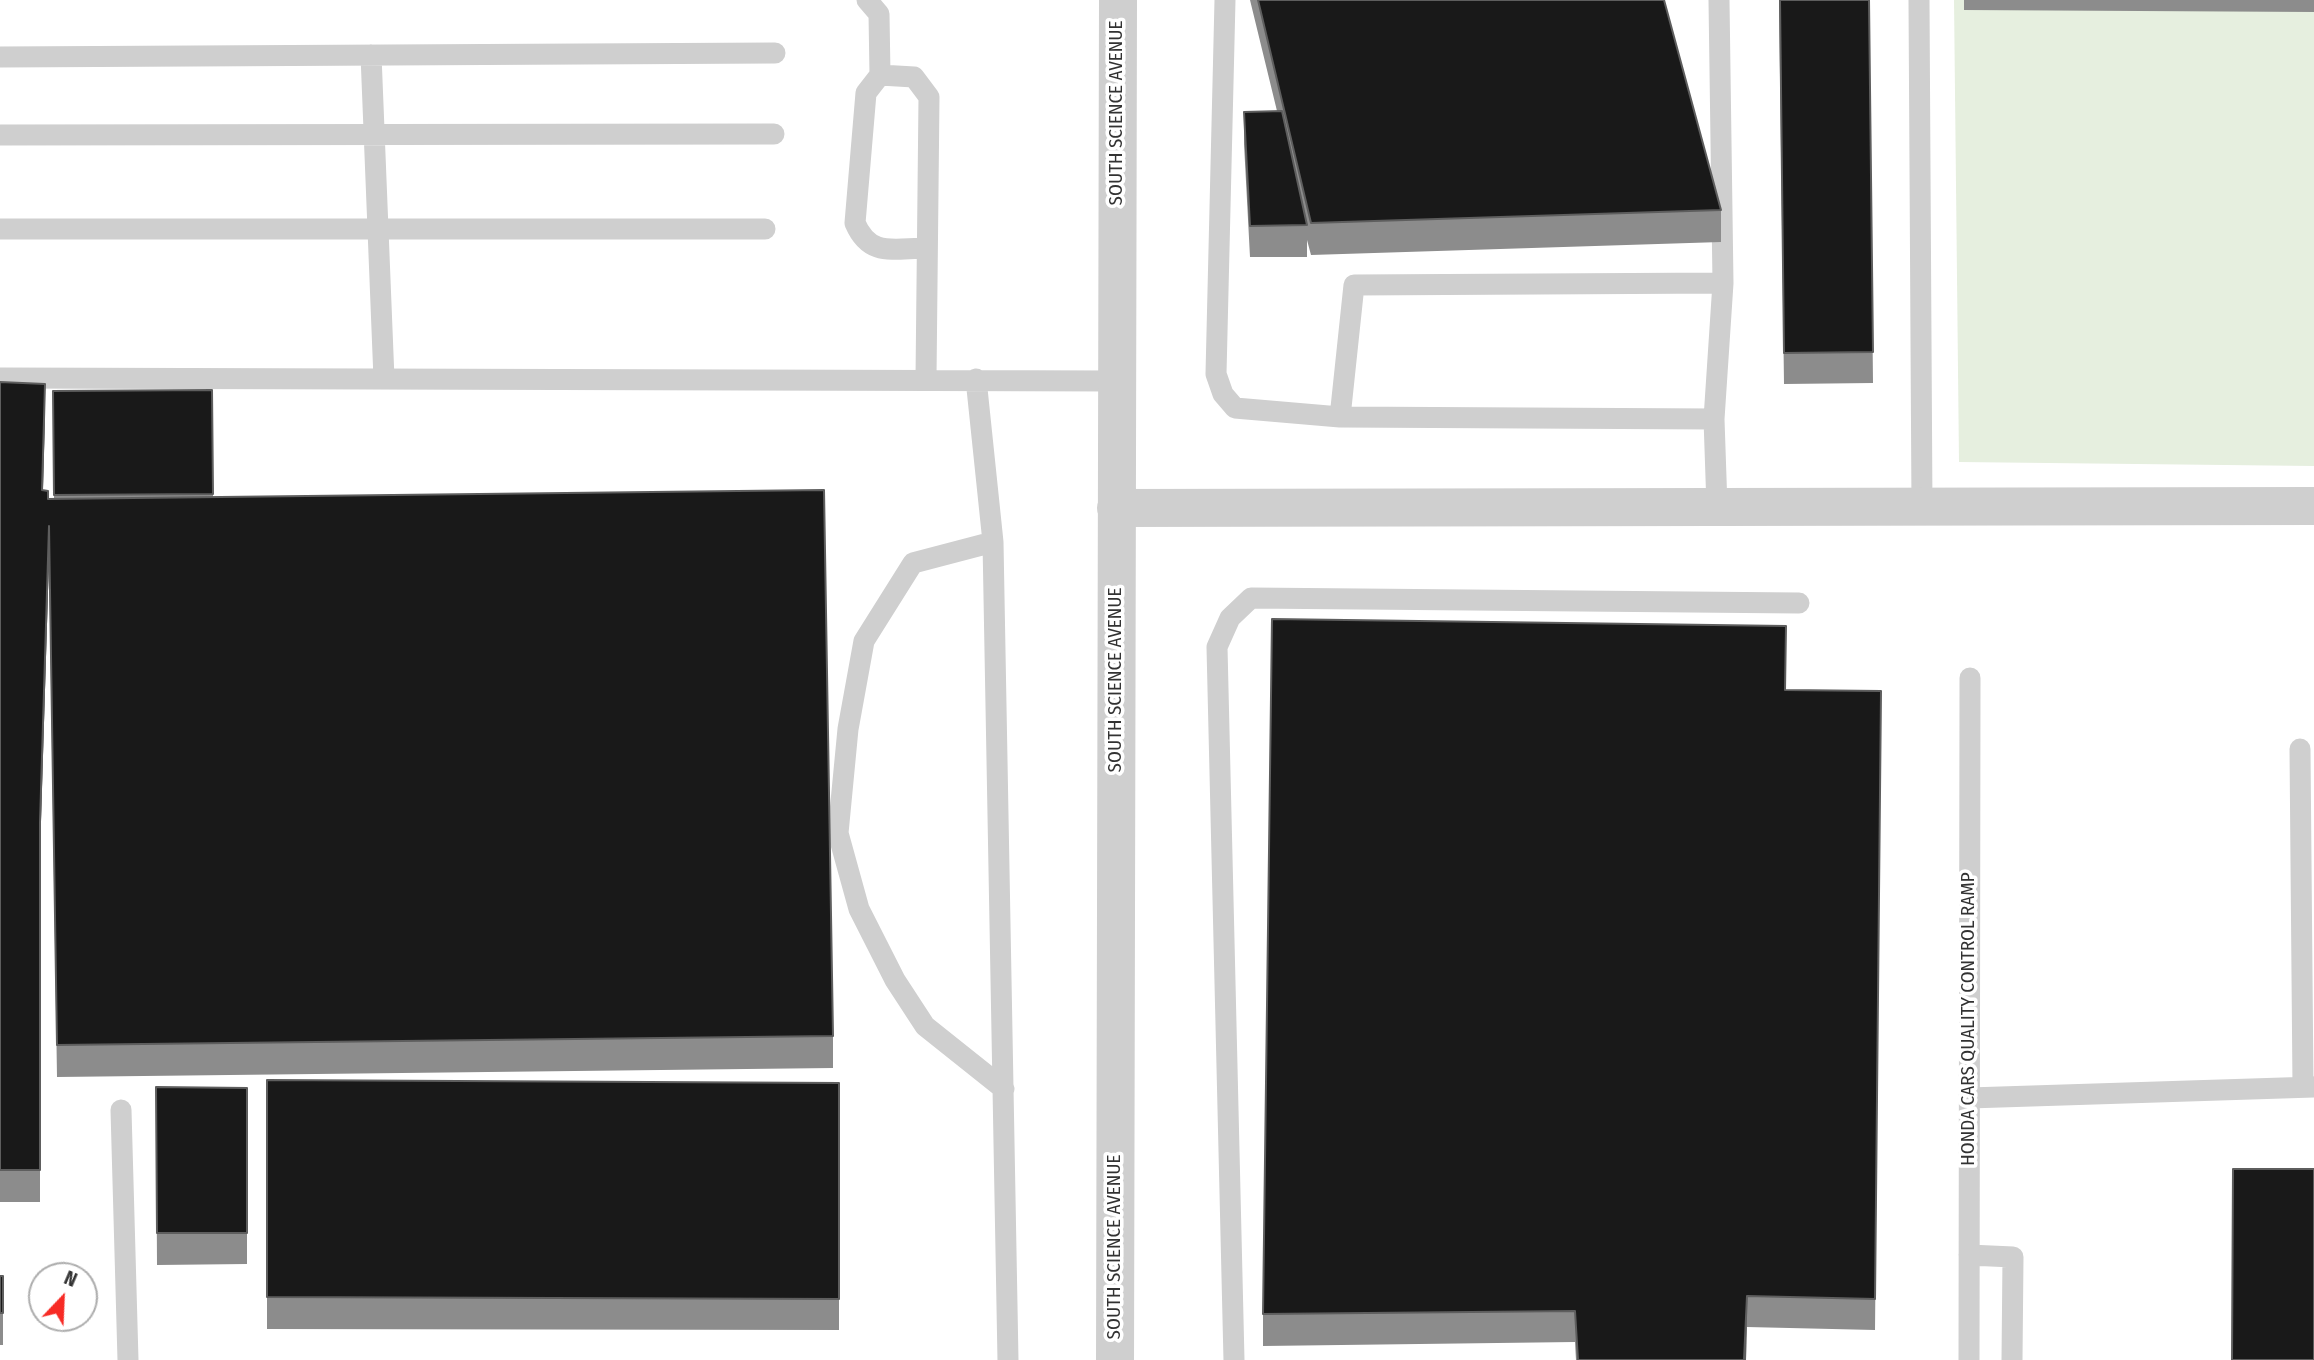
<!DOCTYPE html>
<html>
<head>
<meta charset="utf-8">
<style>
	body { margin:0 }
	#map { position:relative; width:2314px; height:1360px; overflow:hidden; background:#fff; font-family:"Fira Sans Condensed",sans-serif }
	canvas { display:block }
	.north { position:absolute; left:28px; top:1262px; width:70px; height:70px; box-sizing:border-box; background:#fff; border:2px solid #adadad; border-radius:50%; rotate:23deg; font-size:19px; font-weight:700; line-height:28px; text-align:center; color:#323232 }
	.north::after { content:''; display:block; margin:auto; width:24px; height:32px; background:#f72b25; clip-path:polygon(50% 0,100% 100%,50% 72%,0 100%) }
</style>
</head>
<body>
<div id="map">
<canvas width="2314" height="1360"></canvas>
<div class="north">N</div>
</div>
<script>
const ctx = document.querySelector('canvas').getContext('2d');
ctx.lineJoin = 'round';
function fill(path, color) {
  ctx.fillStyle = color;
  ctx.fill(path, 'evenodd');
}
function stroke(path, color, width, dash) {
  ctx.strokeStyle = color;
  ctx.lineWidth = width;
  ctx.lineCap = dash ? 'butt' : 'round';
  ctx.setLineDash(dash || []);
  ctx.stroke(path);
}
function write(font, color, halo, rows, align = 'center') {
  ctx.font = font + ' "Fira Sans Condensed",sans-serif';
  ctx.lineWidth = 7;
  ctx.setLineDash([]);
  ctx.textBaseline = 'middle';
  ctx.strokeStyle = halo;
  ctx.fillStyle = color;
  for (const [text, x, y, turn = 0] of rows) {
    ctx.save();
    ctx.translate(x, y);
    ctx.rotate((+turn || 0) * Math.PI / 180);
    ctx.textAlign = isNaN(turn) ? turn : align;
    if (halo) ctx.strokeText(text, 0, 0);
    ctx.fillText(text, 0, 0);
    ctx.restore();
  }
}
fill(new Path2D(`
	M1954,0h360v466l-355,-4z`), '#e6efdf');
stroke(new Path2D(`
	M867,0l12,14 1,61
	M1225,0l-9,374 7,20 12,14 105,9 14,-132 369,-2 -4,-283
	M1919,0l3,507
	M371,55l13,324
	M0,57l775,-4
	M0,135l774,-1
	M0,229h765
	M0,378l1116,3
	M926,378l3,-281 -15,-20 -34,-2 -14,18 -11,130c15,35 39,25 72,25
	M976,379l17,163 15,818
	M1340,417l374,2 3,88
	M1714,419l9,-136
	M993,542l-80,21 -49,78 -16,88 -10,104 21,76 36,71 30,46 79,63
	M2300,749l3,338
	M1969,1098l345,-11
	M121,1110l7,250
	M1969,1255l44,2 -1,103
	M1234,1360l-17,-713 13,-29 21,-20 548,5
	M1969,1360l1,-682`), '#cfcfcf', 21);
stroke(new Path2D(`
	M1116,508l1198,-2
	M1115,1360l3,-1360`), '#cfcfcf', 38);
fill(new Path2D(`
	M1250,0h414l57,210v32l-410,13 -4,-15v17h-57l-6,-113v-32l33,-1z
	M1779,0h90l4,383 -89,1z
	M1964,0h350v12l-350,-2z
	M0,382l45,33 -2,75 5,9h6l-1,-108 159,-1 1,107 620,539v32l-776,9 -8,-519 -9,294v350h-40z
	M1785,690l96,1 -6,639 -128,-3 -1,33h-170l-1,-18 -312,4v-32z
	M267,1080l572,3v247l-572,-1z
	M156,1087l91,1v176l-90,1z
	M0,1276h3v69h-3z`), '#8c8c8c');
fill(new Path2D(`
	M45,384v31l-3,107v-32z
	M49,526v32l-9,296v-32z
	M1747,1296l-1,64h-2z`), '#5e5e5e');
const building = new Path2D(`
	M1258,0h406l57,210 -410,13z
	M1780,0h89l4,352 -89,1z
	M1282,111l25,114 -57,1 -6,-114z
	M0,382l45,2 -3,106 6,1v8l776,-9 9,546 -776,9 -8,-519 -9,296v348h-40z
	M212,390l1,104 -159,1 -1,-104z
	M1272,619l514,7 -1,64 96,1 -6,608 -128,-3 -3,64h-166l-3,-49 -312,3z
	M267,1080l572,3v216l-572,-2z
	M156,1087l91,1v145h-90z
	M2233,1169h81v191h-82z
	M0,1276h3v37h-3z`);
fill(building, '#191919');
stroke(building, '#5e5e5e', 2);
write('19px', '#323232', '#fff', [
	["SOUTH SCIENCE AVENUE",1117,113,-90],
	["SOUTH SCIENCE AVENUE",1116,680,-90],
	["HONDA CARS QUALITY CONTROL RAMP",1969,1019,-90],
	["SOUTH SCIENCE AVENUE",1115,1247,-90]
]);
</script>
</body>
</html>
